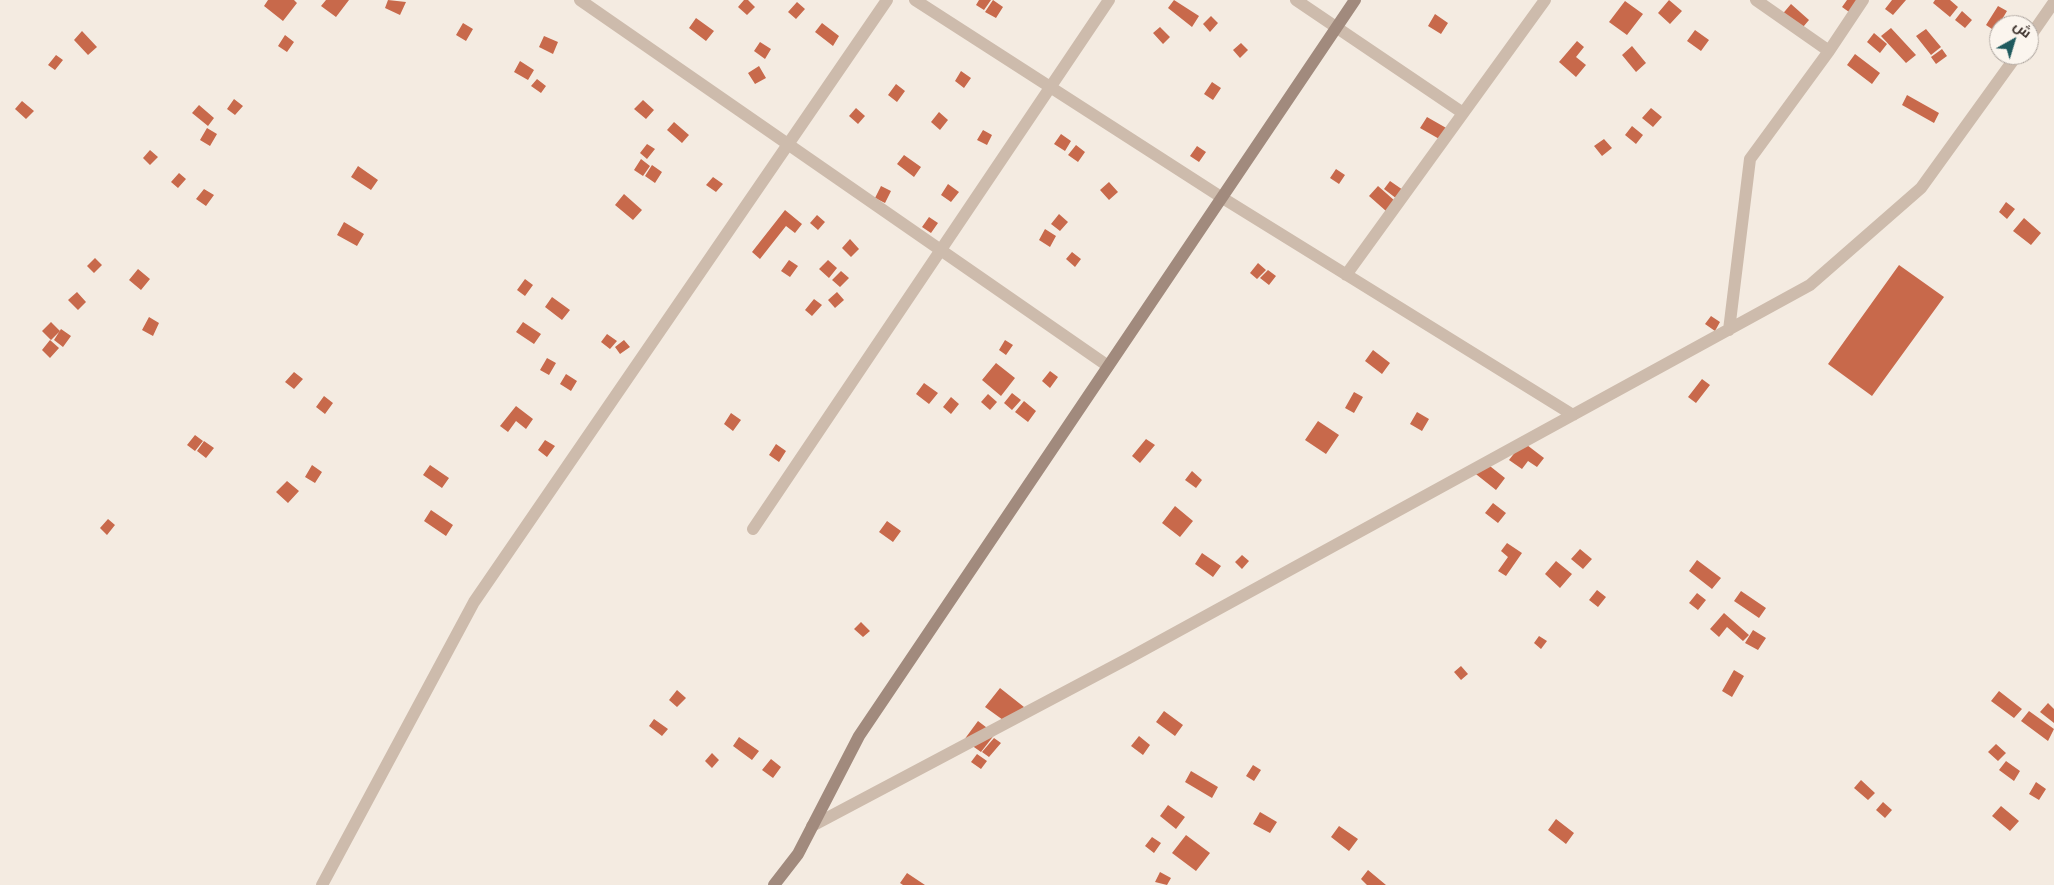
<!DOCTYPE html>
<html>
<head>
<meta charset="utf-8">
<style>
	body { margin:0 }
	#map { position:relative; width:2054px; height:885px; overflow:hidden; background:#f4ebe1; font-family:Mulish,Cairo,sans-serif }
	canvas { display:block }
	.north { position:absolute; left:1989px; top:15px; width:50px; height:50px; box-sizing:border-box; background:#fbf5ee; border:1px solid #aea6a0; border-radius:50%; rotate:39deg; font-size:14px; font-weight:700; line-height:20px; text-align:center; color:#3b302b }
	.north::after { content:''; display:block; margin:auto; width:18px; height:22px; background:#1f5a5e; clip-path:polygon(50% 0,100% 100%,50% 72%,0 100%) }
</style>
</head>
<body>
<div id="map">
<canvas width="2054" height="885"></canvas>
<div class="north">ش</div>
</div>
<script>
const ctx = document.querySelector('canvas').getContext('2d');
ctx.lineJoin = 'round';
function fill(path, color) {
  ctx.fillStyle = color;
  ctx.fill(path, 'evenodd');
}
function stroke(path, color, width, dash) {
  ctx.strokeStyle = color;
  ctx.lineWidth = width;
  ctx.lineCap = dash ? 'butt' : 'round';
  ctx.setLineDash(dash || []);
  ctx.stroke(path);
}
fill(new Path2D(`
	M268,0h26l3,3 -14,18 -19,-15z
	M326,0h23l-13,17 -15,-11z
	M388,0l18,2 -6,13 -15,-7z
	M744,0h4l7,7 -8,8 -9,-8z
	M979,0h12l-7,10 -8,-5z
	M993,0l10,7 -7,11 -11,-6z
	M1174,0l25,16 -7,11 -24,-19z
	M1669,0l13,11 -12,13 -12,-11z
	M1847,0h11l-9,12 -7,-5z
	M1892,0h14l-13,15 -8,-6z
	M1935,0h15l8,7 -8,10 -17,-14z
	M1625,1l18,13 -16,21 -18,-13z
	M797,2l8,7 -9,10 -8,-7z
	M1791,4l18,16 -11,13 -18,-16z
	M1998,6l9,5 -12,20 -9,-6z
	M1962,11l10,9 -7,8 -10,-8z
	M1435,14l13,9 -7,11 -13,-8z
	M1211,16l7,7 -8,9 -7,-8z
	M696,18l18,13 -8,10 -17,-13z
	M463,23l10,6 -7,12 -10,-6z
	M822,23l17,13 -6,10 -18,-14z
	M1160,27l10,10 -7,7 -10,-11z
	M1891,28l25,27 -10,8 -25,-27z
	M1926,29l15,18 -10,8 -15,-19z
	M1695,30l14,10 -8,11 -14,-10z
	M82,31l15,16 -9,8 -14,-15z
	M1874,33l13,11 -7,9 -13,-11z
	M285,35l9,7 -7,10 -9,-6z
	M544,36l14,6 -5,12 -14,-7z
	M1577,41l7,6 -8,10 10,8 -10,12 -17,-15z
	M760,42l11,7 -6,10 -11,-8z
	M1241,43l7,7 -8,8 -7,-8z
	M1632,46l14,17 -10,9 -14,-17z
	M1942,49l5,7 -11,8 -5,-7z
	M1855,54l25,19 -8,11 -25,-19z
	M56,55l7,5 -8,10 -7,-5z
	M520,61l14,9 -6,10 -14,-8z
	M759,66l7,12 -11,6 -7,-11z
	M961,71l10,7 -7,10 -9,-7z
	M537,79l9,7 -5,7 -10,-7z
	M1212,82l9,6 -8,12 -9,-6z
	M896,84l9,7 -8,11 -9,-7z
	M1907,95l32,18 -5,10 -32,-18z
	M234,99l9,7 -8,9 -8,-6z
	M643,100l11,10 -8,9 -12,-10z
	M22,101l12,10 -8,8 -11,-10z
	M199,105l15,13 -6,8 -16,-13z
	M856,108l9,8 -7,8 -9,-8z
	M1651,108l11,9 -9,10 -11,-9z
	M939,112l9,8 -8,10 -9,-8z
	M1427,117l21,12 -7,11 -21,-12z
	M674,122l15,13 -7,8 -15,-13z
	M1632,126l11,9 -7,9 -11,-9z
	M207,128l10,6 -7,12 -10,-6z
	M983,130l9,5 -5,10 -10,-5z
	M1061,134l10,7 -6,10 -11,-7z
	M1604,139l8,9 -10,8 -8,-10z
	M647,144l8,5 -8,10 -7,-6z
	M1076,145l9,7 -7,10 -10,-7z
	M1197,146l9,6 -7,10 -9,-6z
	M150,150l8,7 -8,8 -7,-7z
	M904,155l17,12 -7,10 -17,-13z
	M641,159l9,7 -7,10 -9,-6z
	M652,165l10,7 -7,11 -10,-7z
	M358,166l20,14 -7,10 -20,-13z
	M1336,169l9,6 -6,9 -9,-6z
	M179,173l7,6 -8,9 -7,-6z
	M713,177l10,7 -7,8 -10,-7z
	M1390,181l13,9 -6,9 -13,-10z
	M1109,182l9,10 -9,8 -9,-10z
	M948,184l11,8 -8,10 -10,-7z
	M881,186l10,5 -6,12 -10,-5z
	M1378,186l17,15 -9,10 -17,-15z
	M204,189l10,6 -8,11 -10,-7z
	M624,194l18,16 -9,10 -18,-15z
	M2006,202l9,7 -8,10 -8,-7z
	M785,210l17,14 -7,9 -9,-7 -26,33 -8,-7z
	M1059,214l9,8 -8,9 -9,-7z
	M817,215l8,7 -7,8 -8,-7z
	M929,217l9,6 -7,10 -9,-6z
	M2024,218l17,15 -10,12 -18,-14z
	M344,222l20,12 -7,12 -20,-11z
	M1045,229l11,7 -6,11 -11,-7z
	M850,239l9,10 -8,8 -9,-9z
	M1072,252l9,7 -6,8 -9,-8z
	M95,258l7,7 -8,8 -7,-7z
	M789,260l9,6 -8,11 -9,-6z
	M828,260l9,8 -8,10 -10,-9z
	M1258,263l8,7 -9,9 -7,-6z
	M1899,265l45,32 -72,99 -44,-32z
	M138,269l12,10 -9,11 -12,-10z
	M1268,270l8,6 -7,9 -9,-7z
	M841,271l8,7 -9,9 -8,-7z
	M525,279l8,6 -8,11 -8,-6z
	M77,292l9,10 -8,8 -10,-10z
	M837,292l7,8 -9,8 -7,-8z
	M552,297l18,13 -8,10 -17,-13z
	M814,299l8,6 -10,11 -7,-6z
	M1711,316l9,6 -5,9 -10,-7z
	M149,317l10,6 -6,13 -11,-6z
	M51,322l9,9 -9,9 -9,-9z
	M523,322l18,12 -7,10 -18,-12z
	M61,329l10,7 -8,11 -9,-7z
	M607,334l10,7 -7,8 -9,-7z
	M50,340l9,8 -9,10 -8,-8z
	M624,340l6,7 -10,7 -5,-7z
	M1005,340l8,5 -7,10 -7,-5z
	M1373,350l17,13 -8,11 -17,-13z
	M547,358l9,5 -7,12 -9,-5z
	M996,363l19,15 -14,18 -19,-16z
	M1050,371l8,6 -8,11 -8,-7z
	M294,372l9,7 -9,10 -9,-7z
	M566,374l11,7 -6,10 -11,-7z
	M1702,379l8,6 -14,18 -8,-6z
	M924,383l14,10 -9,11 -13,-10z
	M1354,392l9,5 -9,16 -9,-5z
	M1012,393l9,7 -9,10 -8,-7z
	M988,394l9,8 -7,8 -9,-8z
	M324,396l9,7 -8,11 -9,-7z
	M951,397l8,7 -8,10 -8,-7z
	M1024,401l12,10 -8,11 -13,-10z
	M516,406l17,13 -7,10 -10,-8 -8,11 -8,-6z
	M1417,412l12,7 -7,12 -12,-7z
	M731,413l10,7 -8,11 -9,-7z
	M1318,421l21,14 -13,19 -21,-14z
	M195,435l8,6 -8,10 -8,-6z
	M1146,439l9,6 -15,18 -8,-7z
	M545,440l10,6 -8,11 -9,-7z
	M204,441l10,7 -8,10 -9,-7z
	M1523,442l21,16 -7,9 -9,-6 -6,8 -13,-9z
	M776,444l10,7 -7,11 -10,-7z
	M1481,459l24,19 -9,12 -24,-19z
	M312,465l10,7 -7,11 -10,-6z
	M430,465l19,13 -7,10 -19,-13z
	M1192,471l10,9 -6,8 -11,-8z
	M287,481l12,10 -11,12 -12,-11z
	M1493,503l13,10 -8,10 -13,-10z
	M1175,506l18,15 -13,16 -18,-14z
	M431,510l22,15 -7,11 -22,-15z
	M108,519l7,6 -8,10 -7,-7z
	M887,521l14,10 -8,11 -14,-10z
	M1507,543l15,10 -16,23 -8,-5 10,-14 -7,-6z
	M1580,549l12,10 -9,10 -12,-10z
	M1202,553l19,13 -8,11 -18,-13z
	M1242,555l7,6 -7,8 -7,-7z
	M1697,560l24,18 -9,11 -23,-18z
	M1556,561l16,13 -12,14 -15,-14z
	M1597,590l9,7 -8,10 -9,-7z
	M1741,591l25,17 -7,10 -25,-17z
	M1697,593l9,7 -8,10 -9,-7z
	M1724,613l25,22 -6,6 -16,-14 -8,10 -9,-8z
	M861,622l9,9 -7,6 -9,-8z
	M1753,630l13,8 -8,12 -13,-7z
	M1539,636l8,5 -6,8 -7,-6z
	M1461,666l7,8 -7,6 -7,-8z
	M1734,670l10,6 -12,21 -10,-6z
	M1000,688l24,19 -14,18 -25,-18z
	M677,690l9,8 -9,9 -8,-7z
	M1999,691l23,18 -8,9 -23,-17z
	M2048,703l6,6v14l-14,-11z
	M1164,711l19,14 -8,11 -19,-14z
	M2029,711l25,18 -6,12 -27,-20z
	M654,719l14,10 -6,7 -13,-10z
	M978,721l17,13 -14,18 -17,-12z
	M1139,736l11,9 -7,10 -12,-9z
	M739,737l20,14 -7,9 -19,-14z
	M994,738l7,5 -12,14 -7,-5z
	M1996,744l10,9 -8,8 -10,-9z
	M712,753l7,7 -7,8 -7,-7z
	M977,754l10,7 -6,8 -10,-7z
	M771,759l10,8 -8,11 -11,-8z
	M2006,761l14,10 -6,10 -15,-11z
	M1253,765l8,5 -7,11 -8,-5z
	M1191,771l27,16 -6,11 -27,-16z
	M1861,780l14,13 -7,7 -14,-12z
	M2036,782l10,7 -7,11 -10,-6z
	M1883,802l9,8 -7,8 -9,-8z
	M1168,805l17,12 -9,12 -16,-13z
	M2001,806l18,15 -9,10 -18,-15z
	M1260,812l17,10 -7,11 -17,-9z
	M1556,819l18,14 -8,11 -18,-14z
	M1339,826l19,13 -9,12 -18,-14z
	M1186,835l24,18 -14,18 -24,-18z
	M1152,837l9,6 -7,10 -9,-7z
	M1368,870l18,15h-19l-6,-6z
	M1160,872l11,6 -4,7 -12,-3z
	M907,873l18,12h-22l-3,-2z`), '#c8694b');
stroke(new Path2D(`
	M580,0l528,366
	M915,0l306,197 352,218
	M1296,0l167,113
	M1756,0l73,51
	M2029,38l25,-36
	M1346,275l199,-275
	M1729,330l21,-171 79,-108 34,-51
	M753,529l356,-529
	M812,826l317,-168 681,-373 111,-97 96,-133
	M322,885l152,-283 413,-602`), '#cdbbac', 12);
stroke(new Path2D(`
	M774,885l24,-31 61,-118 496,-736`), '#a18a7d', 12);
</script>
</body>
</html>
